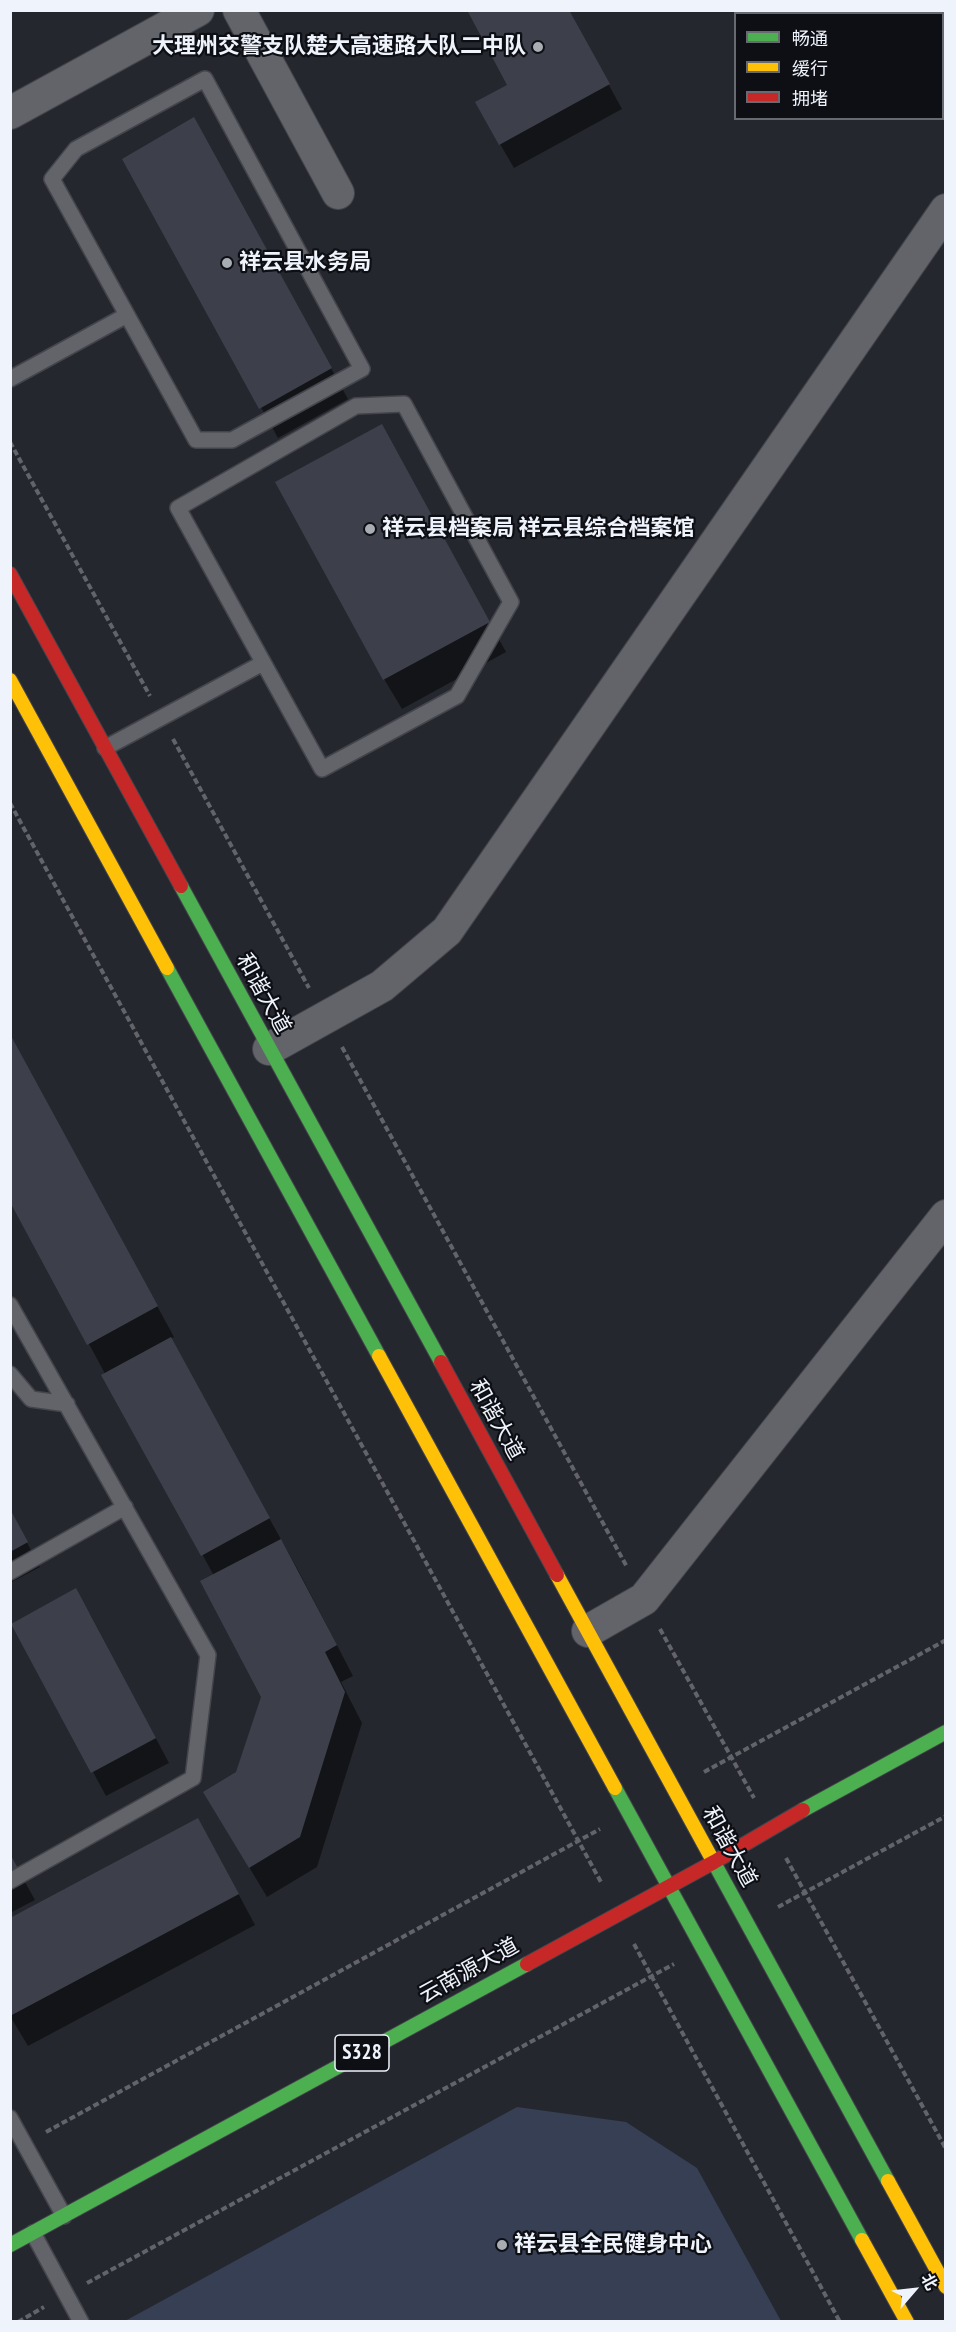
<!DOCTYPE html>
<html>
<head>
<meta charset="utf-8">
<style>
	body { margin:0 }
	#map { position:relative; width:956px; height:2332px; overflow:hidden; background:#25272e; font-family:"PT Sans Narrow","Noto Sans SC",sans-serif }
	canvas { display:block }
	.frame { position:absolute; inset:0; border:12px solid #eff3fb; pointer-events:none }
	.legend { position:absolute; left:734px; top:12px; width:210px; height:108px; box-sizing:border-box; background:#0d0f14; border:2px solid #676a70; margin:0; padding:8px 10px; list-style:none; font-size:18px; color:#eff3fb }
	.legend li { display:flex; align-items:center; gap:12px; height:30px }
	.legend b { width:30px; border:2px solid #676a70 }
	.north { position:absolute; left:884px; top:2260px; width:60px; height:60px; -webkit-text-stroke:4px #0d0f14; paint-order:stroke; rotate:62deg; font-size:16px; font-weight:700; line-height:24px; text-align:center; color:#eff3fb }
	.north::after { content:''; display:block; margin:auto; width:21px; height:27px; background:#eff3fb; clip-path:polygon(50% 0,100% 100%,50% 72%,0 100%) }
</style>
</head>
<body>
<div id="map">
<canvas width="956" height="2332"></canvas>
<div class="frame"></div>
<ul class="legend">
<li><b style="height:8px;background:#4caf50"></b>畅通</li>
<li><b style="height:8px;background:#ffc107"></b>缓行</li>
<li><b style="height:8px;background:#c62828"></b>拥堵</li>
</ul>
<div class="north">北</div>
</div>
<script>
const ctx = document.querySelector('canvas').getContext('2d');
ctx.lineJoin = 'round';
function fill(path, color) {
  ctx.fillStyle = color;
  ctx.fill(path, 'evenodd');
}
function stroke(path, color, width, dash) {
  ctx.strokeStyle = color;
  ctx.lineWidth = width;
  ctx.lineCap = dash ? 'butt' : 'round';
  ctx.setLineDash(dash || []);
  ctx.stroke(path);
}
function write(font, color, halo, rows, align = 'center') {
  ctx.font = font + ' "PT Sans Narrow","Noto Sans SC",sans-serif';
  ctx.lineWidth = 4.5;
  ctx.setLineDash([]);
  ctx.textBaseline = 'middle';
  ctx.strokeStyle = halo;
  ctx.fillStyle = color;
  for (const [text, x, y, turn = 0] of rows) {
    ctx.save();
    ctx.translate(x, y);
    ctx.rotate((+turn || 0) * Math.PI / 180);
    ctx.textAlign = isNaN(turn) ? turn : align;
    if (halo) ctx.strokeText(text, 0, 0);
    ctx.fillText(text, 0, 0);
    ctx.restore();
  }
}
fill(new Path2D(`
	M517,2107l109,15 71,46 84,153h-656z`), '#373f55');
fill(new Path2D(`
	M568,10l54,99 -108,59 -14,-24 9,-58z
	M211,149l137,250 -70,39 -154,-278z
	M399,456l107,196 -104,57 -18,-30z
	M22,1057l152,280 -4,2 128,231 55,106 -12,6 21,41 -45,144 -50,30 -45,-75 40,-125 -48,-121 -125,-232z
	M10,1511l30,56 -30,16z
	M90,1614l79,149 -63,33 -93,-172z
	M215,1850l40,75 -227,121 -18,-30v-96z
	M10,1855l25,45 -25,13z`), '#0007');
fill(new Path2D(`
	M467,10h102l41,74 -111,61 -24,-43 32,-17z
	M194,117l138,251 -73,41 -137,-250z
	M382,424l108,198 -107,58 -108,-198z
	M10,1034l148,272 -71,39 -77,-143z
	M171,1337l99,181 -69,38 -100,-181z
	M10,1509l18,33 -18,10z
	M281,1539l56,106 -12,7 20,40 -45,145 -51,31 -46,-76 33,-20 25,-75 -61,-116z
	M76,1588l80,150 -65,35 -80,-149z
	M198,1818l41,76 -229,122v-98z
	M10,1854l9,16 -9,4z`), '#3d404b');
const lane = new Path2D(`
	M205,79l157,290 -130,71h-36l-144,-261 24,-30z
	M10,379l117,-64
	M404,404l107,198 -54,94 -135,73 -144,-261 178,-102z
	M105,748l158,-85
	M10,1305l198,350 -15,123 -183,103
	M10,1374l21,25 36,5
	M10,1572l115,-65
	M10,2118l54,98
	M33,2233l48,89`);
const street = new Path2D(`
	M239,10l99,183
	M10,113l188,-103
	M269,1049l113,-63 65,-55 499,-721
	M588,1631l56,-32 302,-383`);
const fast = new Path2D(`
	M181,886l260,476
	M167,968l212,388
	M615,1788l247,452
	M803,1810l143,-78
	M712,1859l176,322
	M10,2245l517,-281`);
const slow = new Path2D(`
	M10,680l157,288
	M379,1356l236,432
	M557,1575l155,284
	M888,2181l58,106
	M862,2240l45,82`);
const jam = new Path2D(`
	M10,574l171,312
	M441,1362l116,213
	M527,1964l187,-102 89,-52`);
stroke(lane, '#44454c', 18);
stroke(street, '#44454c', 34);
stroke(fast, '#44454c', 16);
stroke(slow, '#44454c', 16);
stroke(jam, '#44454c', 16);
stroke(new Path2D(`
	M10,442l140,254
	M173,739l136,249
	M10,803l592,1081
	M342,1047l285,520
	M660,1629l94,169
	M704,1772l242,-132
	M786,1858l160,291
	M778,1907l168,-91
	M634,1944l206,378
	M46,2132l554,-303
	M87,2283l587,-319
	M18,2322l26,-15`), '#62646a', 4, [6, 3]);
stroke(lane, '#62646a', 15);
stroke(street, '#62646a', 32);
stroke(fast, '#4caf50', 14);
stroke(slow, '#ffc107', 14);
stroke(jam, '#c62828', 14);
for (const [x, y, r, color] of [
	[538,47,6,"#a8acb3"],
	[227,263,6,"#a8acb3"],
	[370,529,6,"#a8acb3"],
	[502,2245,6,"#a8acb3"]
]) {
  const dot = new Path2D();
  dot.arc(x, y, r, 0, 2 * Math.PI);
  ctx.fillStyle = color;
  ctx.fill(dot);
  stroke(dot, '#0d0f14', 2);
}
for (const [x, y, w] of [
	[362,2053,54]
]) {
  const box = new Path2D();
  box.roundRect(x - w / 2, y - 18, w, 36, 4.5);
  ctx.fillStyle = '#0d0f14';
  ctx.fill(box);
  stroke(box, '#eff3fb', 1.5);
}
write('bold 21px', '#eff3fb', null, [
	["S328",362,2053]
]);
write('bold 22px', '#eff3fb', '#0d0f14', [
	["大理州交警支队楚大高速路大队二中队",526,47,"right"],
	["祥云县水务局",239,263],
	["祥云县档案局 祥云县综合档案馆",382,529],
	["祥云县全民健身中心",514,2245]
], 'left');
write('22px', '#eff3fb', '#0d0f14', [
	["和谐大道",263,994,61],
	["和谐大道",496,1420,61],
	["和谐大道",729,1847,61],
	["云南源大道",469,1971,-29]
]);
</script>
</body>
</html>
